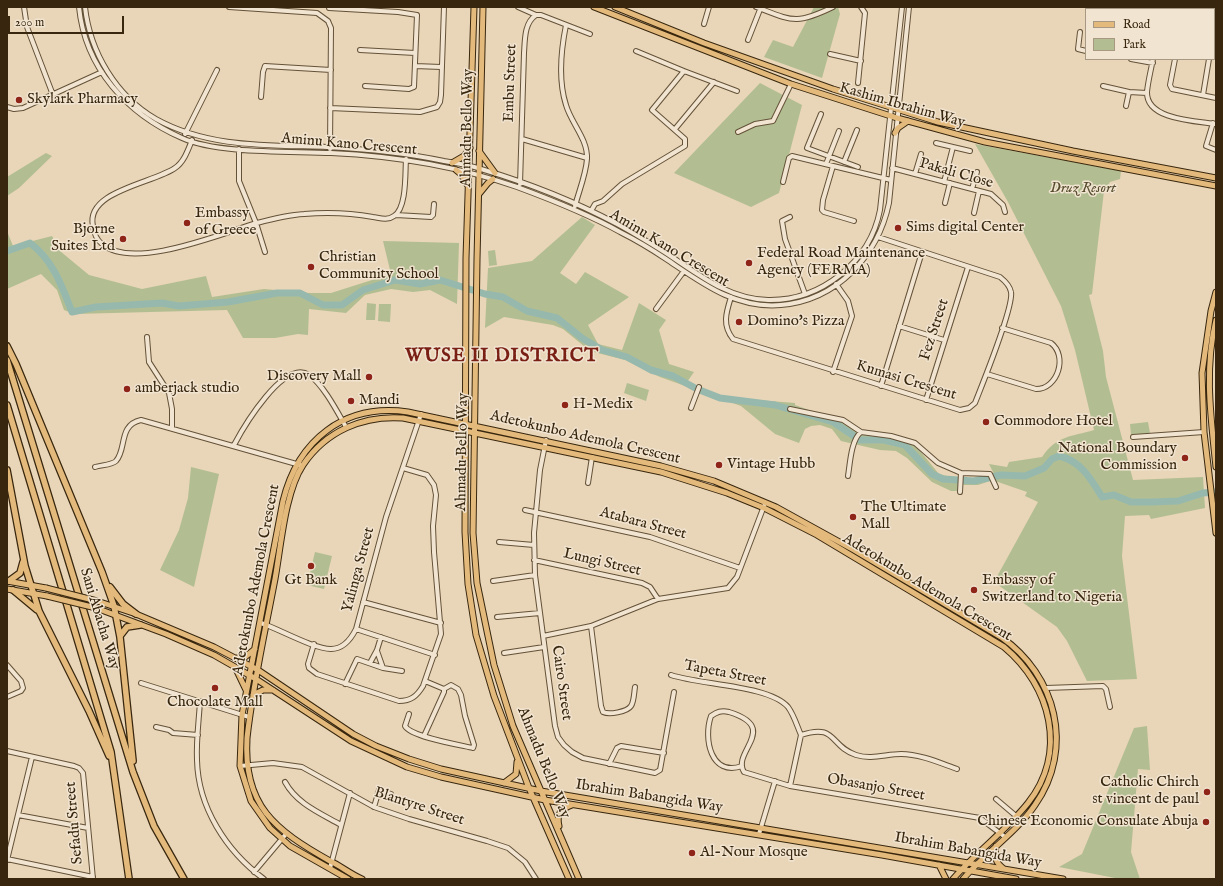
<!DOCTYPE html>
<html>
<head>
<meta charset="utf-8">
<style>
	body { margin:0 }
	#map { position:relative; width:1223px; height:886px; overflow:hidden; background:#e9d5b8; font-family:"IM FELL English",serif }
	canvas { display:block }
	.frame { position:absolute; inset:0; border:8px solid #38270e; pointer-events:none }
	.legend { position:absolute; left:1085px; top:8px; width:130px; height:52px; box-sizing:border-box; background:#f1e4d1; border:1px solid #a79883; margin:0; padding:5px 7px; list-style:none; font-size:12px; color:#38270e }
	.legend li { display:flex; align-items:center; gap:8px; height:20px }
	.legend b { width:20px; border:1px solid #a79883 }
	.scale { position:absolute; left:8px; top:16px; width:116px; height:18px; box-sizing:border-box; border:2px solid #38270e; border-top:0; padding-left:5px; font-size:12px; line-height:14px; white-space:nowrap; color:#38270e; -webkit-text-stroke:3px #f1e4d1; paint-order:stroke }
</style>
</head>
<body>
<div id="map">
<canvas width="1223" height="886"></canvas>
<div class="frame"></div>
<ul class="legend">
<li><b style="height:5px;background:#e4ba7c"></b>Road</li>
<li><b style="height:11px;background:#b2be92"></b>Park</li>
</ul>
<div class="scale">200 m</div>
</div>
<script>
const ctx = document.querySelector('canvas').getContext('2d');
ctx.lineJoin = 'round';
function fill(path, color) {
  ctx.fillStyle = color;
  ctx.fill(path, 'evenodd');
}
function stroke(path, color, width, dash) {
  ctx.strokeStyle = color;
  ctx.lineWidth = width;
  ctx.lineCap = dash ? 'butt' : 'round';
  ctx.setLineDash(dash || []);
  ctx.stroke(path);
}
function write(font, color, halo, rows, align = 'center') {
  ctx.font = font + ' "IM FELL English",serif';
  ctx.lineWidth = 3;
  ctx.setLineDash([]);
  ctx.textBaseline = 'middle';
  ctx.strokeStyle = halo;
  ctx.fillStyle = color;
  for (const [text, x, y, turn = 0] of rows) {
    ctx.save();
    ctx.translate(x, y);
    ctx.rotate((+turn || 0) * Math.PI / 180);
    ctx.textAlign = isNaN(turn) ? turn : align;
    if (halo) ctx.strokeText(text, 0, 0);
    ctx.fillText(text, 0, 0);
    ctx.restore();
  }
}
fill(new Path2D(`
	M814,7h24l2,7 -18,64 -58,-21 9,-17 20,7z
	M760,83l42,22 -23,88 -28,14 -77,-34z
	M975,144l146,27 -1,8 -10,3 -6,9 -12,103 -3,1 14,56 3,26 27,103 70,-3 2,31 -54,11 -2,-4 -24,1 -3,40 15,123 -50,2 -20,-40 -10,-14 -63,-45 44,-80 -13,-6 2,-4 -29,-10 -8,-1 -12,4h-15l-1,6h-11l-19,-9 -25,-24 -11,-7 -16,-1 -39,-9 -9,-12 -12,-4 -9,1 -6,3 -6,14 -24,-9 -34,-28 -81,-29 -35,-17 -35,-9 -27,-22 -10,-4 -49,-8 -19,11 3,-60 44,-7 50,-44 13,8 -35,48 16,11 9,-12 44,25 -41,28 10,19 24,6 17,-47 27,17 -7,10 10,34 25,8 -7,10 34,15 74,6v2l48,17 11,5 4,7 46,7 12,5 23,28c18,4 39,11 55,0l-5,-10 18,3 2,-5 33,-5c15,-22 29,-20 52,-27l-19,-80 -14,-44 -53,-104z
	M46,153l6,3 -33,32 -12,8v-19z
	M7,231l6,15 39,-10 8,15 29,24 53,14 64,-13 6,21 52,-8 46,4h21l60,-19 -8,-33 76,2 -2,61 -27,-14 -17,2 -22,-3 -26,6 -19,18 -37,-4 -1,26 -10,-1 -23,4h-32l-16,-28 -153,4 -10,-4 -7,-20 -16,-16 -34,15z
	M495,250l2,15 -8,1 -1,-15z
	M367,303l9,1 -1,16h-9z
	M379,304h12l-1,18 -12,-1z
	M627,383l22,7 -3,11 -22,-8z
	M1148,422l2,11 -19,2 -1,-11z
	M191,467l28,7 -25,113 -34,-17 19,-40 9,-32z
	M315,552l17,4 -8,33 -17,-4z
	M1147,726l3,44 -12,-1 -7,83 9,27h-20l-61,-12 23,-13 52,-126z`), '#b2be92');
stroke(new Path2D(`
	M7,251l23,-8c23,17 32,43 42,69l24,-5 66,-4 17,3 49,-4 49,-9h23l23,12h19l21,-15 32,-10 25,4 20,-4 45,14 18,3 24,14 30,7 25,20 20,12 25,7 24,13 22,6 24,13 23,9 55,7 58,17 27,18h24l21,5 27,29 11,5 31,2 27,-6 24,1 19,-8 8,-9 7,-3c22,5 32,23 43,41l12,-2 17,7h21l26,-1 25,-8 13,-1`), '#97b9ad', 7);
const minor = new Path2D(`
	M24,7l3,20 26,68
	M79,7c6,61 48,107 103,131 35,16 109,13 149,15 63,3 126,13 186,34 35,13 71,27 103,45 16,8 31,17 46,27 36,24 69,50 115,46 56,-5 97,-49 108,-102l20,-196
	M85,7c5,45 31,89 71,112 52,29 113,26 171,28 39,2 79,6 117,14 13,2 25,4 37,8 47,14 93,32 136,55 17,9 33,19 49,29 32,21 62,46 102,47 53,1 102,-38 112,-90l22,-203
	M229,7l88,6 11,8 3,7 -1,121
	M518,7l18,8
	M756,7c37,14 40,18 77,0
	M1118,7l13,2
	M1188,7l12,2
	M329,8l69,4 19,3 -3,72 -5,2 -44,-3
	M1163,9v-2
	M1214,11l2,1
	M704,24l5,-17
	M566,25c-5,25 -8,55 0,80 5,18 22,34 21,54 -1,15 -8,32 -12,47
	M1080,32l-2,17 8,2
	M748,40l13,-33
	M360,50l55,3
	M636,51l48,20 53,20
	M830,54l31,7
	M1131,59l22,4
	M1153,59c-2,11 -5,22 -6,33 -1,28 49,29 69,32
	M1175,59l-5,26 2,4 44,9
	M415,66l26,1
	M858,83l7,-70 -4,-6
	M1103,86l26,6
	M1203,95l6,-36
	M261,97l2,-25 2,-6 66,4
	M1126,106l3,-14 18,1
	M7,107l7,2 9,-1 79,-36
	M330,108l90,4 17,-5 3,-5 1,-7 3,-88
	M821,114l-14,34 51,19
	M1213,123l-7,23 10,4
	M675,129l39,-47
	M738,132l17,-8 18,-3 18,-37
	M185,134l32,-64
	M522,139l65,19
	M192,140c-4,10 -8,22 -17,28 -21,15 -90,23 -82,58 1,8 4,14 9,18 31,27 121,-11 155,-21 15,-4 31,-8 47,-9 23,-2 47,-1 69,3 7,1 14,4 21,-1 13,-8 11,-43 12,-57
	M936,143l34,8
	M239,149v32l17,42 9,29
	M844,162l13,-32
	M826,164l13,-33
	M833,166l-10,34 -1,10 2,2 30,9
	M892,168l99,26 12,11 2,7
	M915,174l6,-20
	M783,182l6,-24 3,-2 99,24
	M944,182l9,-35
	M520,184l4,-131c1,-13 0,-30 12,-38h5l49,19
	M972,189l5,-17
	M945,203l5,-20
	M591,211l4,-7 8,-3 19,-17 63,-38v-7l-33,-29 32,-39
	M974,213l5,-22
	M396,215l35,2 2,-2 1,-11
	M790,217l-8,4 3,18 20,55
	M731,297c-5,16 -9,28 2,42l227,71 9,-2 6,-5c7,-18 39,-96 36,-111 -1,-6 -6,-11 -11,-15l-122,-40
	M656,309l28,-38
	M899,326l45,14
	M147,337l2,25 20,31 3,16v19
	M833,372l19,-56 -4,-15 -12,-17
	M987,374l49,15c22,0 32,-33 15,-46l-49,-15
	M881,386l41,-134
	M926,400l42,-133
	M691,408l8,-21
	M790,409l53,11 18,12
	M1133,437l71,-5
	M546,440l-6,30 -6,63 1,42 20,151 3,11 6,8 8,7 11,6 72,15 5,-3 14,-78
	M234,445c9,-17 50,-87 75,-70 14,9 29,38 37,52
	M95,467c6,-2 17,-2 21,-6 11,-12 2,-36 25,-41l159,45
	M848,476c2,-12 3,-36 13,-44l30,4 24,7 23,20 23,10 29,1 6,13
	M588,483l4,-26
	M960,492l1,-19
	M525,510l125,27 90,31
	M499,542l35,3
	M534,560l108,23 8,4 8,12
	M493,581l42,-6
	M363,602l78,21
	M497,617l43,-4
	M261,623c18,6 53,26 70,26 12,0 20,-10 25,-20l30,-112 35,-103
	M591,626l10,80 2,6c6,3 24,0 28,-6 3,-4 3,-13 4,-19
	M356,629l79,26
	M543,636l48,-10 67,-27 70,-11 9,-11 27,-71
	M314,644l-6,20 1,4 8,6 82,27c12,0 18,-5 24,-15l18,-52 -7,-82 -1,-26 3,-31 -2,-10 -7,-10 -24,-7
	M377,651l6,17
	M504,653l40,-6
	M370,663l7,-13 4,-13
	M7,665l14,16 2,7 -2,3 -14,6
	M671,675c29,10 98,10 117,32 6,8 9,19 13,28
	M141,683l108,34
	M345,684l12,-25 26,9 19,3
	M1046,688l57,-2 3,3 4,18
	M200,701c-1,19 -4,39 -3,59 1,47 29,91 67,119
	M409,714l-4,12c6,11 55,19 68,22l1,-3 -9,-29 -4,-21 -3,-6 -7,-4 -7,4
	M156,727l13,3 4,3 25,2
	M424,736l20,-44v-3l-19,-8
	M7,751l67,15 5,2 4,5 10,106
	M609,764l8,-16 4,-2 43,7
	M240,766l33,-3 29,4 72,40 35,12 78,22 21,7 17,14 11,17
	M742,766c-31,11 -39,-27 -31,-50 6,-4 10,-6 18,-4 52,16 2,40 15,60l46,14 190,32 25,19
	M285,782c12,22 35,31 56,43
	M790,786l11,-51c36,-12 28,11 55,20 16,5 30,-1 45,-1 19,0 39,9 56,15
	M996,799l20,17
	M374,807l5,-17 12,4
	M18,815l70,13
	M759,834l16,-53
	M7,859l86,18
	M7,860l25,-103
	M330,868l20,-75
	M254,872l32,-38`);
const major = new Path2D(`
	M474,7l-8,251 -1,274 3,52 8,51 18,61 35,92 40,91
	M483,7l-6,252 -4,274 4,50 17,82 19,61 66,153
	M594,7l197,77 106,34 88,24 231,44
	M615,7l89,36 129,46 105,33 135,29 143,27
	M895,133l3,-5 10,-7
	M479,151l16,22
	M452,163l12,-7 6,-8
	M456,170l5,4 7,12
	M479,194l9,-11 5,-4
	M1216,292l-5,19 -9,62 2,59 12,101
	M1216,320c-12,49 -5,98 0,147
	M7,581l39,7
	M7,589l40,7
	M97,601l39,13 78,33 44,23 95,64 23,12 33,13 32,10 100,22 522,88
	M96,608l70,26 48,21 42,24 95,62 56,26 34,10 104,23 337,55 134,24
	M237,658l8,-1 10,-8
	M235,667l11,23
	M253,695l10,-5h10
	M504,783l12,-9 1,-12
	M559,826c-3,-12 2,-17 13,-21
	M996,846c-2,11 -1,16 8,23
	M939,865l7,14
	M348,879l-58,-33 -20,-18 -19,-27 -11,-35 2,-51 41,-214c15,-61 61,-98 125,-89l253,54 53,15 62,26 78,43 147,87c55,38 74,111 34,168 -19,28 -50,48 -72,74
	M362,879c-12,-5 -21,-13 -32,-18 -55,-31 -87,-55 -83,-123 6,-54 18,-106 28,-159 6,-33 10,-87 28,-114 23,-34 60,-50 100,-47l258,54 66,21 37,15 53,27 187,112c47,39 64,105 24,156 -22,28 -52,49 -75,76`);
const highway = new Path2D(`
	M7,346l9,18 86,208 12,34 6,31 13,124
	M7,360l126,412 21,54 30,53
	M7,405l104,347 18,127
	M7,470l18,96 14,45 50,100 20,45
	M9,581l11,-8 3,-11
	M110,587l13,17 13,10
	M13,590l24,20
	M120,636l7,-9 13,-2`);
stroke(minor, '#645238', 6);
stroke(major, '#38270e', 7);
stroke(highway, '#38270e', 8);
stroke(minor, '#f1e4d1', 4);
stroke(major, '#e4ba7c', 5);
stroke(highway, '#e4ba7c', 5.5);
const majorBridge = new Path2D(`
	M46,588l51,13
	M47,596l49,12`);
stroke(majorBridge, '#38270e', 7, []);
stroke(majorBridge, '#e4ba7c', 5);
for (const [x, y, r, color] of [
	[19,100,4,"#8f2418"],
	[187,223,4,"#8f2418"],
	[898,228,4,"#8f2418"],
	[123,239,4,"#8f2418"],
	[749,263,4,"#8f2418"],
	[311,267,4,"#8f2418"],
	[739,322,4,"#8f2418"],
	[369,377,4,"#8f2418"],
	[127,389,4,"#8f2418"],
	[351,401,4,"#8f2418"],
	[565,405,4,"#8f2418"],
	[986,422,4,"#8f2418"],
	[1185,458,4,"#8f2418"],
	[719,465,4,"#8f2418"],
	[853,517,4,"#8f2418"],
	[311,566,4,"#8f2418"],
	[974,590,4,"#8f2418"],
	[215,688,4,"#8f2418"],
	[1207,792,4,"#8f2418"],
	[1206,822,4,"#8f2418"],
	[692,853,4,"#8f2418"]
]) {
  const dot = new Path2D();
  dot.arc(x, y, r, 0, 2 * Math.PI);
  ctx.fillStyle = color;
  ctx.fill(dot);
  stroke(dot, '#f1e4d1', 1.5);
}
write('15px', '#38270e', '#f1e4d1', [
	["Embu Street",511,83,-88],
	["Kashim Ibrahim Way",902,106,16],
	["Ahmadu Bello Way",468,128,-89],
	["Aminu Kano Crescent",349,145,5],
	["Pakali Close",956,174,16],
	["Aminu Kano Crescent",669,249,31],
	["Fez Street",935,330,-72],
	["Kumasi Crescent",906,381,17],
	["Adetokunbo Ademola Crescent",585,438,13],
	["Ahmadu Bello Way",463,452,-89],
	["Atabara Street",643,524,15],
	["Lungi Street",602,563,13],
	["Yalinga Street",359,570,-75],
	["Adetokunbo Ademola Crescent",257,580,-79],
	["Adetokunbo Ademola Crescent",927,588,31],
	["Sani Abacha Way",99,619,73],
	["Tapeta Street",725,674,11],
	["Cairo Street",561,683,82],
	["Ahmadu Bello Way",543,763,68],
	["Obasanjo Street",876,788,10],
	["Ibrahim Babangida Way",649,797,9],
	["Blantyre Street",419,807,18],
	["Sefadu Street",75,823,-95],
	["Ibrahim Babangida Way",968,851,10]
]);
write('15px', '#38270e', '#f1e4d1', [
	["Skylark Pharmacy",27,100],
	["Embassy",195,214],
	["of Greece",195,231],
	["Sims digital Center",906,228],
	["Bjorne",115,230,"right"],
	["Suites Ltd",115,247,"right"],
	["Federal Road Maintenance",757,254],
	["Agency (FERMA)",757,271],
	["Christian",319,258],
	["Community School",319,275],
	["Domino's Pizza",747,322],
	["Discovery Mall",361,377,"right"],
	["amberjack studio",135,389],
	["Mandi",359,401],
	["H-Medix",573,405],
	["Commodore Hotel",994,422],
	["National Boundary",1177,449,"right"],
	["Commission",1177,466,"right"],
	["Vintage Hubb",727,465],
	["The Ultimate",861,508],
	["Mall",861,525],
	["Gt Bank",311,581,"center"],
	["Embassy of",982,581],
	["Switzerland to Nigeria",982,598],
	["Chocolate Mall",215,703,"center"],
	["Catholic Chirch",1199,783,"right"],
	["st vincent de paul",1199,800,"right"],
	["Chinese Economic Consulate Abuja",1198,822,"right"],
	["Al-Nour Mosque",700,853]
], 'left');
write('italic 15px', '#564d2f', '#f1e4d1', [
	["Druz Resort",1083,189]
]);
ctx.letterSpacing = '1px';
write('bold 19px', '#7a1f14', '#f1e4d1', [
	["WUSE II DISTRICT",502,357]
]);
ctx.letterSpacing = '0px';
</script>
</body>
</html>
